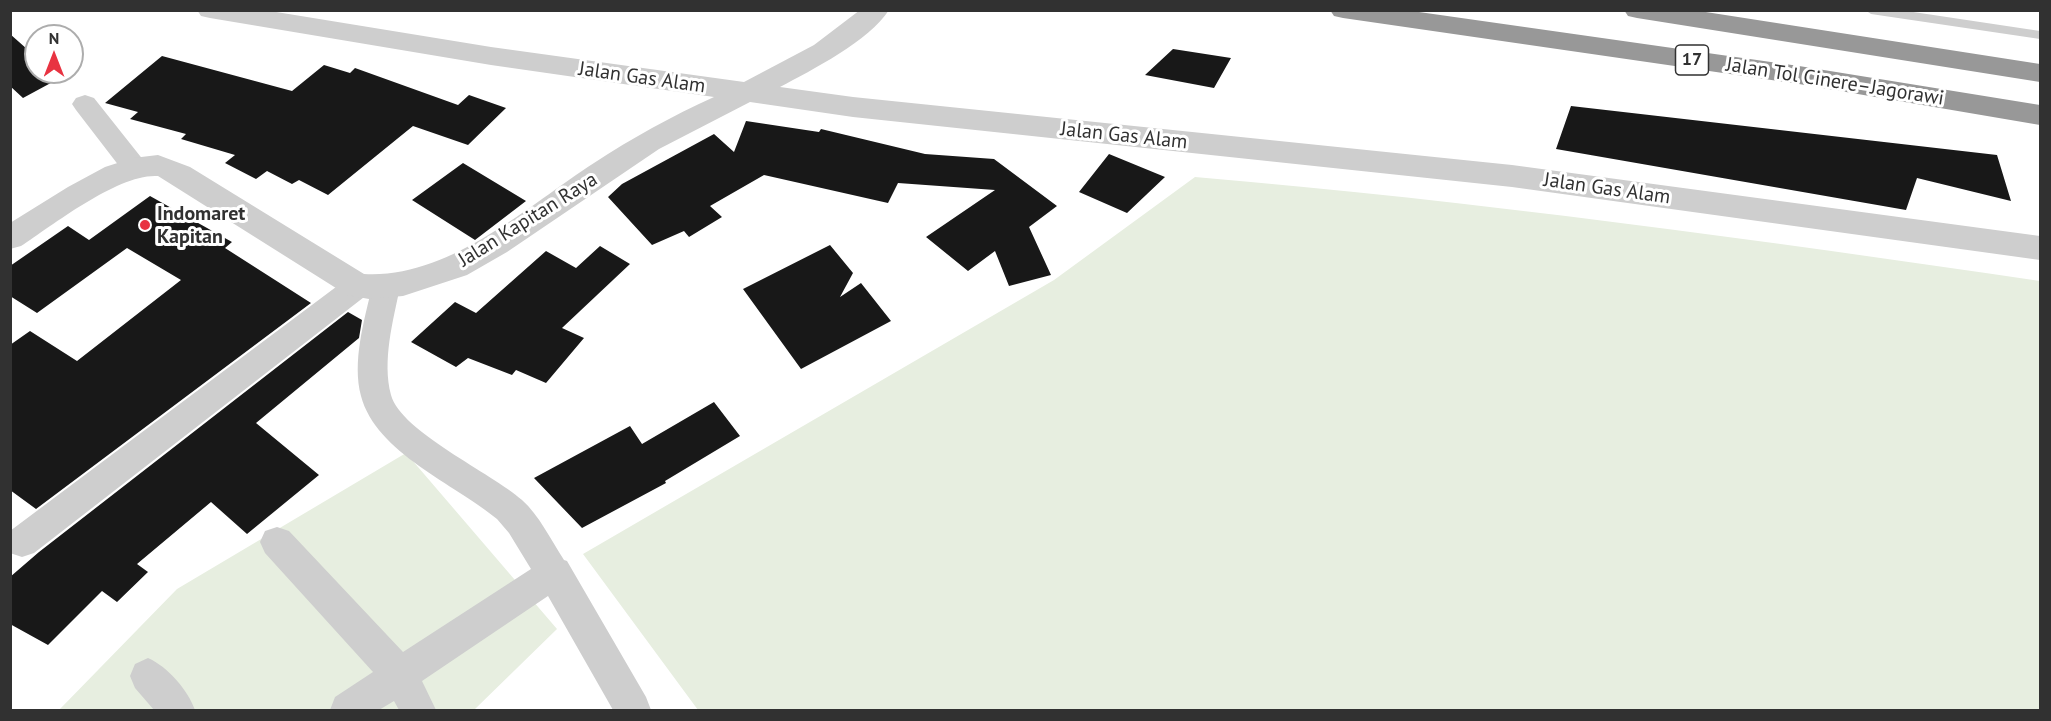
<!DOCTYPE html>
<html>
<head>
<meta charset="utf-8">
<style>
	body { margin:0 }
	#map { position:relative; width:2051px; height:721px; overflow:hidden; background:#fff; font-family:"PT Sans",sans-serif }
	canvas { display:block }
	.frame { position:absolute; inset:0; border:12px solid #313131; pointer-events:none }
	.north { position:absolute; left:24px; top:24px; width:60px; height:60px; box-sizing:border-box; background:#fff; border:2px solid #adadad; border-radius:50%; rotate:0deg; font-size:16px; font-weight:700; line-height:24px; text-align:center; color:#313131 }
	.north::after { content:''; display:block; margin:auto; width:21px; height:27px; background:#e83341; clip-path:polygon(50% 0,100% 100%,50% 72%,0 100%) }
</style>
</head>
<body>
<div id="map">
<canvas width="2051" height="721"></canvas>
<div class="frame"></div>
<div class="north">N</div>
</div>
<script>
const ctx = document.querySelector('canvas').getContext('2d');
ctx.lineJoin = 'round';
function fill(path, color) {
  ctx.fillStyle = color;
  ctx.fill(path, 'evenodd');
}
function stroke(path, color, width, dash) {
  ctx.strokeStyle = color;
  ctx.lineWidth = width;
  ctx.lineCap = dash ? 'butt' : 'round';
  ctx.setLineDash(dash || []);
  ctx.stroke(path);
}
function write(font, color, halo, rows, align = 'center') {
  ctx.font = font + ' "PT Sans",sans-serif';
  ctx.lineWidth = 6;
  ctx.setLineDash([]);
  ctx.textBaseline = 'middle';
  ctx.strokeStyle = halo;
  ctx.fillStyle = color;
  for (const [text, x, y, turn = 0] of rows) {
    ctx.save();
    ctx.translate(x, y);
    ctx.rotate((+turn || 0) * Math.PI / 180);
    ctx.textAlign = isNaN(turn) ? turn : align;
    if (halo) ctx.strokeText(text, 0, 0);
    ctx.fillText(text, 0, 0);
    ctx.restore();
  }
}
fill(new Path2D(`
	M1195,177c283,24 565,63 845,104v429h-1342l-115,-156 471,-274z
	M406,453l151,176 -83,81h-415l118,-121z`), '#e7eee0');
fill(new Path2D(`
	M10,34l26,23v15h17l7,6 -37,20 -13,-12z
	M1173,49l58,9 -17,30 -69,-13z
	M162,56l130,35 32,-26 26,8 5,-5 103,37 11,-10 37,13 -38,37 -55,-19 -85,69 -29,-15 -7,4 -25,-13 -11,8 -31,-16 10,-8 -54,-16 5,-5 -56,-15 8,-7 -33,-9z
	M1571,106l426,49 14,46 -94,-23 -11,32 -350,-61z
	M746,121l73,11 2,-3 104,25 69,5 63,47 -28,21 22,48 -42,11 -14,-35 -27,20 -42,-34 69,-47 -97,-7 -10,20 -124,-28 -54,31 12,11 -33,20 -5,-6 -32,14 -44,-48 14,-13 92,-50 20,18z
	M1109,154l56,23 -38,36 -48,-21z
	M463,163l63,38 -51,39 -63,-40z
	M150,196l82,46 -7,6 86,55 -275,206 -26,-19v-145l20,-14 47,30 104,-81 -54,-32 -90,65 -27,-17v-30l58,-40 21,14z
	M830,245l23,28 -13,24 21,-14 30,38 -90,48 -58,-80z
	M600,246l30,18 -68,64 22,10 -38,45 -30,-13 -4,5 -44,-17 -12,9 -45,-25 44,-40 21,11 70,-62 30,17z
	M348,312l14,8 -3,18 -103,85 63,52 -72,59 -36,-32 -74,62 11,8 -31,30 -15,-11 -54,54 -38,-21v-47l29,-25z
	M714,402l26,34 -75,45 1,2 -84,45 -48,-50 96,-52 12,18z`), '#181818');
fill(new Path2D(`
	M1865,10h35l140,21v8l-169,-25z`), '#cecece');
fill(new Path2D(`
	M85,95l9,3 50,63 4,7 -4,7 -9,2 -9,-2 -50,-65 -4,-6 4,-6z
	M358,275l10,3 4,8 4,-7 10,-3 10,3 4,8c-7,34 -18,74 -9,108 10,37 101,78 131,105 17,15 29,40 42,60l3,1 79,136 5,13h-38l-65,-114 -126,85 14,29h-37l-5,-9 -15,9h-49l5,-13 38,-25 -108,-119 -5,-11 5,-11 12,-4 12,4 114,121 128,-83 -22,-36 -12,-14c-42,-35 -121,-66 -136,-123 -9,-34 3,-75 11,-109l-4,7 -334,259 -12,4 -12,-4v-22l338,-253z
	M148,658c20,9 40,32 47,52h-41l-19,-22 -5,-12 5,-12z`), '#cecece');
fill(new Path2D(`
	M197,10h67l227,37 253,35 70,-37 46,-35h29c-20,31 -77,60 -109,77l73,10 659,68 528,71v24l-528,-73 -659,-70 -103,-15 -91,47 -152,103 -40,23 -64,21 -34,3 -22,-4 -189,-119c-39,-3 -105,49 -137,70l-11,3v-26l58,-36 37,-20 28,-9 25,-3 32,12 174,107c85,5 162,-67 230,-111 38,-25 78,-47 120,-66l-223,-32 -281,-47 -9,-2z`), '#cecece');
fill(new Path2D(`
	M1330,10h75l394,56 241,39v20l-241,-41 -456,-66 -9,-2z
	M1624,10h69l347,54v18l-403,-64 -9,-2z`), '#989898');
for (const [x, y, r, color] of [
	[145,225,6,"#e83341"]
]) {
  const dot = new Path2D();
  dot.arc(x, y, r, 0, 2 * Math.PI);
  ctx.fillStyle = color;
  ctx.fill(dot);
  stroke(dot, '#fff', 2);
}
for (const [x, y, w] of [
	[1692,60,33]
]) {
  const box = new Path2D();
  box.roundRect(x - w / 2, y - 15, w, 30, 4.5);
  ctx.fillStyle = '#fff';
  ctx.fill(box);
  stroke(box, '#313131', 1.5);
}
write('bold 18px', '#313131', null, [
	["17",1692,60]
]);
write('20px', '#313131', '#fff', [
	["Jalan Gas Alam",642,78,8],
	["Jalan Tol Cinere–Jagorawi",1835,82,9],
	["Jalan Gas Alam",1124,136,6],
	["Jalan Gas Alam",1607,189,8],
	["Jalan Kapitan Raya",528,220,-32]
]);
write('bold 20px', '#313131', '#fff', [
	["Indomaret",157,214],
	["Kapitan",157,237]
], 'left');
</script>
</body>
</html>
